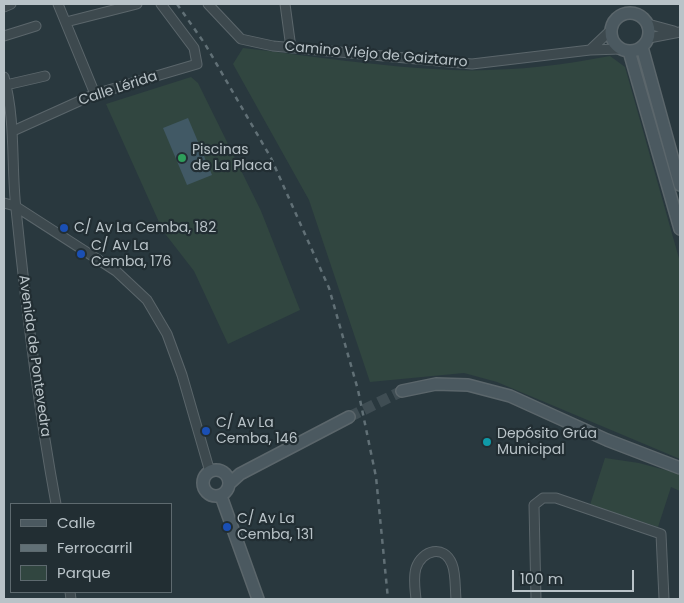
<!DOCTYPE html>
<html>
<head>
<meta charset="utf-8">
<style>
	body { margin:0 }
	#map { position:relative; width:684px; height:603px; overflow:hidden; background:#29383e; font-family:Poppins,sans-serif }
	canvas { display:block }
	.frame { position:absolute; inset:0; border:5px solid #b9c3c8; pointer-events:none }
	.legend { position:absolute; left:10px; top:503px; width:162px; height:90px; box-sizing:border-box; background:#222e33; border:1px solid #5e6a6f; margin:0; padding:6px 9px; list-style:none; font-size:15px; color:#b9c3c8 }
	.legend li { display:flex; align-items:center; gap:10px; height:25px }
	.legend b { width:25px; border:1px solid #5e6a6f }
	.scale { position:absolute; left:512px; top:570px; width:122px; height:22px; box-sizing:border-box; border:2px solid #b9c3c8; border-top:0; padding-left:6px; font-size:15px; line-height:18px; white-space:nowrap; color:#b9c3c8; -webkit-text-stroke:4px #222e33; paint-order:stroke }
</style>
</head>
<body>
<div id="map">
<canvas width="684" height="603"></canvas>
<div class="frame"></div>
<ul class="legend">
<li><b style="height:6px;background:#4b5960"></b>Calle</li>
<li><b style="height:6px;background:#617076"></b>Ferrocarril</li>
<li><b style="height:14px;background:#314640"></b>Parque</li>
</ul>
<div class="scale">100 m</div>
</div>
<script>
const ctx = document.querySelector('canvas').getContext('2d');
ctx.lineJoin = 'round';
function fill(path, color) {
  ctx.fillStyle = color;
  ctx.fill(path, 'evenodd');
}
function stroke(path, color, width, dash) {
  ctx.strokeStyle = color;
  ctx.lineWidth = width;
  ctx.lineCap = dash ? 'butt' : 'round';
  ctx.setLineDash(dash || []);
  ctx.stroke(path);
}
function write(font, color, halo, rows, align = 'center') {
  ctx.font = font + ' Poppins,sans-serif';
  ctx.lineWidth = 4.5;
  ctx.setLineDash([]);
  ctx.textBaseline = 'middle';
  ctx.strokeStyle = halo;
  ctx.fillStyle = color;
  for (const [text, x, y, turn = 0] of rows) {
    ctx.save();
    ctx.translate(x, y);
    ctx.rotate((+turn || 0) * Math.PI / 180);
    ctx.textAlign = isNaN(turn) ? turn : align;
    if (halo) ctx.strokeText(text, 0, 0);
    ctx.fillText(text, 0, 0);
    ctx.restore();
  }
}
fill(new Path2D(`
	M243,48c69,8 138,19 208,22 53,2 107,-4 159,-14l15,11 55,195v197l-183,-77 -33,-9 -94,9 -61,-182 -76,-136z
	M191,77l7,6 63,128 39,99 -72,34 -34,-73 -31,-40 -57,-127z
	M605,458l34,5 41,11v17l-9,-4 -13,40 -68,-22z`), '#314640');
fill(new Path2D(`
	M188,118l24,57 -25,10 -24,-57z`), '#415965');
stroke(new Path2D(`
	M349,417l53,-26`), '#3f4d53', 11, [11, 5.5]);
const street = new Path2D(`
	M58,4l37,90
	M208,4l33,35 32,7 199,18 118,-14 31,-1
	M285,4l6,44
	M4,7l7,-3
	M66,22l71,-18
	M648,24l26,7
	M4,36l32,-10
	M649,38l31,-6
	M590,50l21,-20
	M4,77c12,44 7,88 12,132 10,99 22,197 40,295
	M6,85l39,-9
	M13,131l82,-37 102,-30 -3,-16 -33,-44
	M4,203l11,3 101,65 31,29 20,34 15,41 28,97
	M70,592l1,7
	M416,599c-1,-10 -3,-21 0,-31 6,-18 28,-24 36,-4 4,10 3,25 4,35
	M536,599l-2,-94 9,-7h13l105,36 3,65`);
const secondary = new Path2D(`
	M611 32a19 19 0 1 1 38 0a19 19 0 1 1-38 0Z
	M642,47l38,138
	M629,51l51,178
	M402,391l34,-7 32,1 42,11 97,44 73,28
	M203 483a13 13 0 1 1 26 0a13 13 0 1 1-26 0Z
	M229,484l11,-10 109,-57
	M221,496l37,103`);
stroke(street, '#5b666b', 11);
stroke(secondary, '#5b666b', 14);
stroke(street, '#3d494e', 9);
stroke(secondary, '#4b5960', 11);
stroke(new Path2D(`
	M177,4l28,40 66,114 58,130 29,102 18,87 12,122`), '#617076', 2.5, [5, 5]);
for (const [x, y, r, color] of [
	[182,158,5,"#2e9e5b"],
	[64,228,5,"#1a4fb4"],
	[81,254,5,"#1a4fb4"],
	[206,431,5,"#1a4fb4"],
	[487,442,5,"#0f9aa8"],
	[227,527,5,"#1a4fb4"]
]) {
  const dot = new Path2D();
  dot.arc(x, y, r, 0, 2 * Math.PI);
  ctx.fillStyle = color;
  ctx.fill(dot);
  stroke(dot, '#222e33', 2);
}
write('14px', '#b9c3c8', '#222e33', [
	["Camino Viejo de Gaiztarro",376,55,5],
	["Calle Lérida",118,89,-18],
	["Avenida de Pontevedra",34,356,82]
]);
write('14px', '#b9c3c8', '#222e33', [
	["Piscinas",192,150],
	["de La Placa",192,166],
	["C/ Av La Cemba, 182",74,228],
	["C/ Av La",91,246],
	["Cemba, 176",91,262],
	["C/ Av La",216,423],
	["Cemba, 146",216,439],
	["Depósito Grúa",497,434],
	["Municipal",497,450],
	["C/ Av La",237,519],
	["Cemba, 131",237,535]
], 'left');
</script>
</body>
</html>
